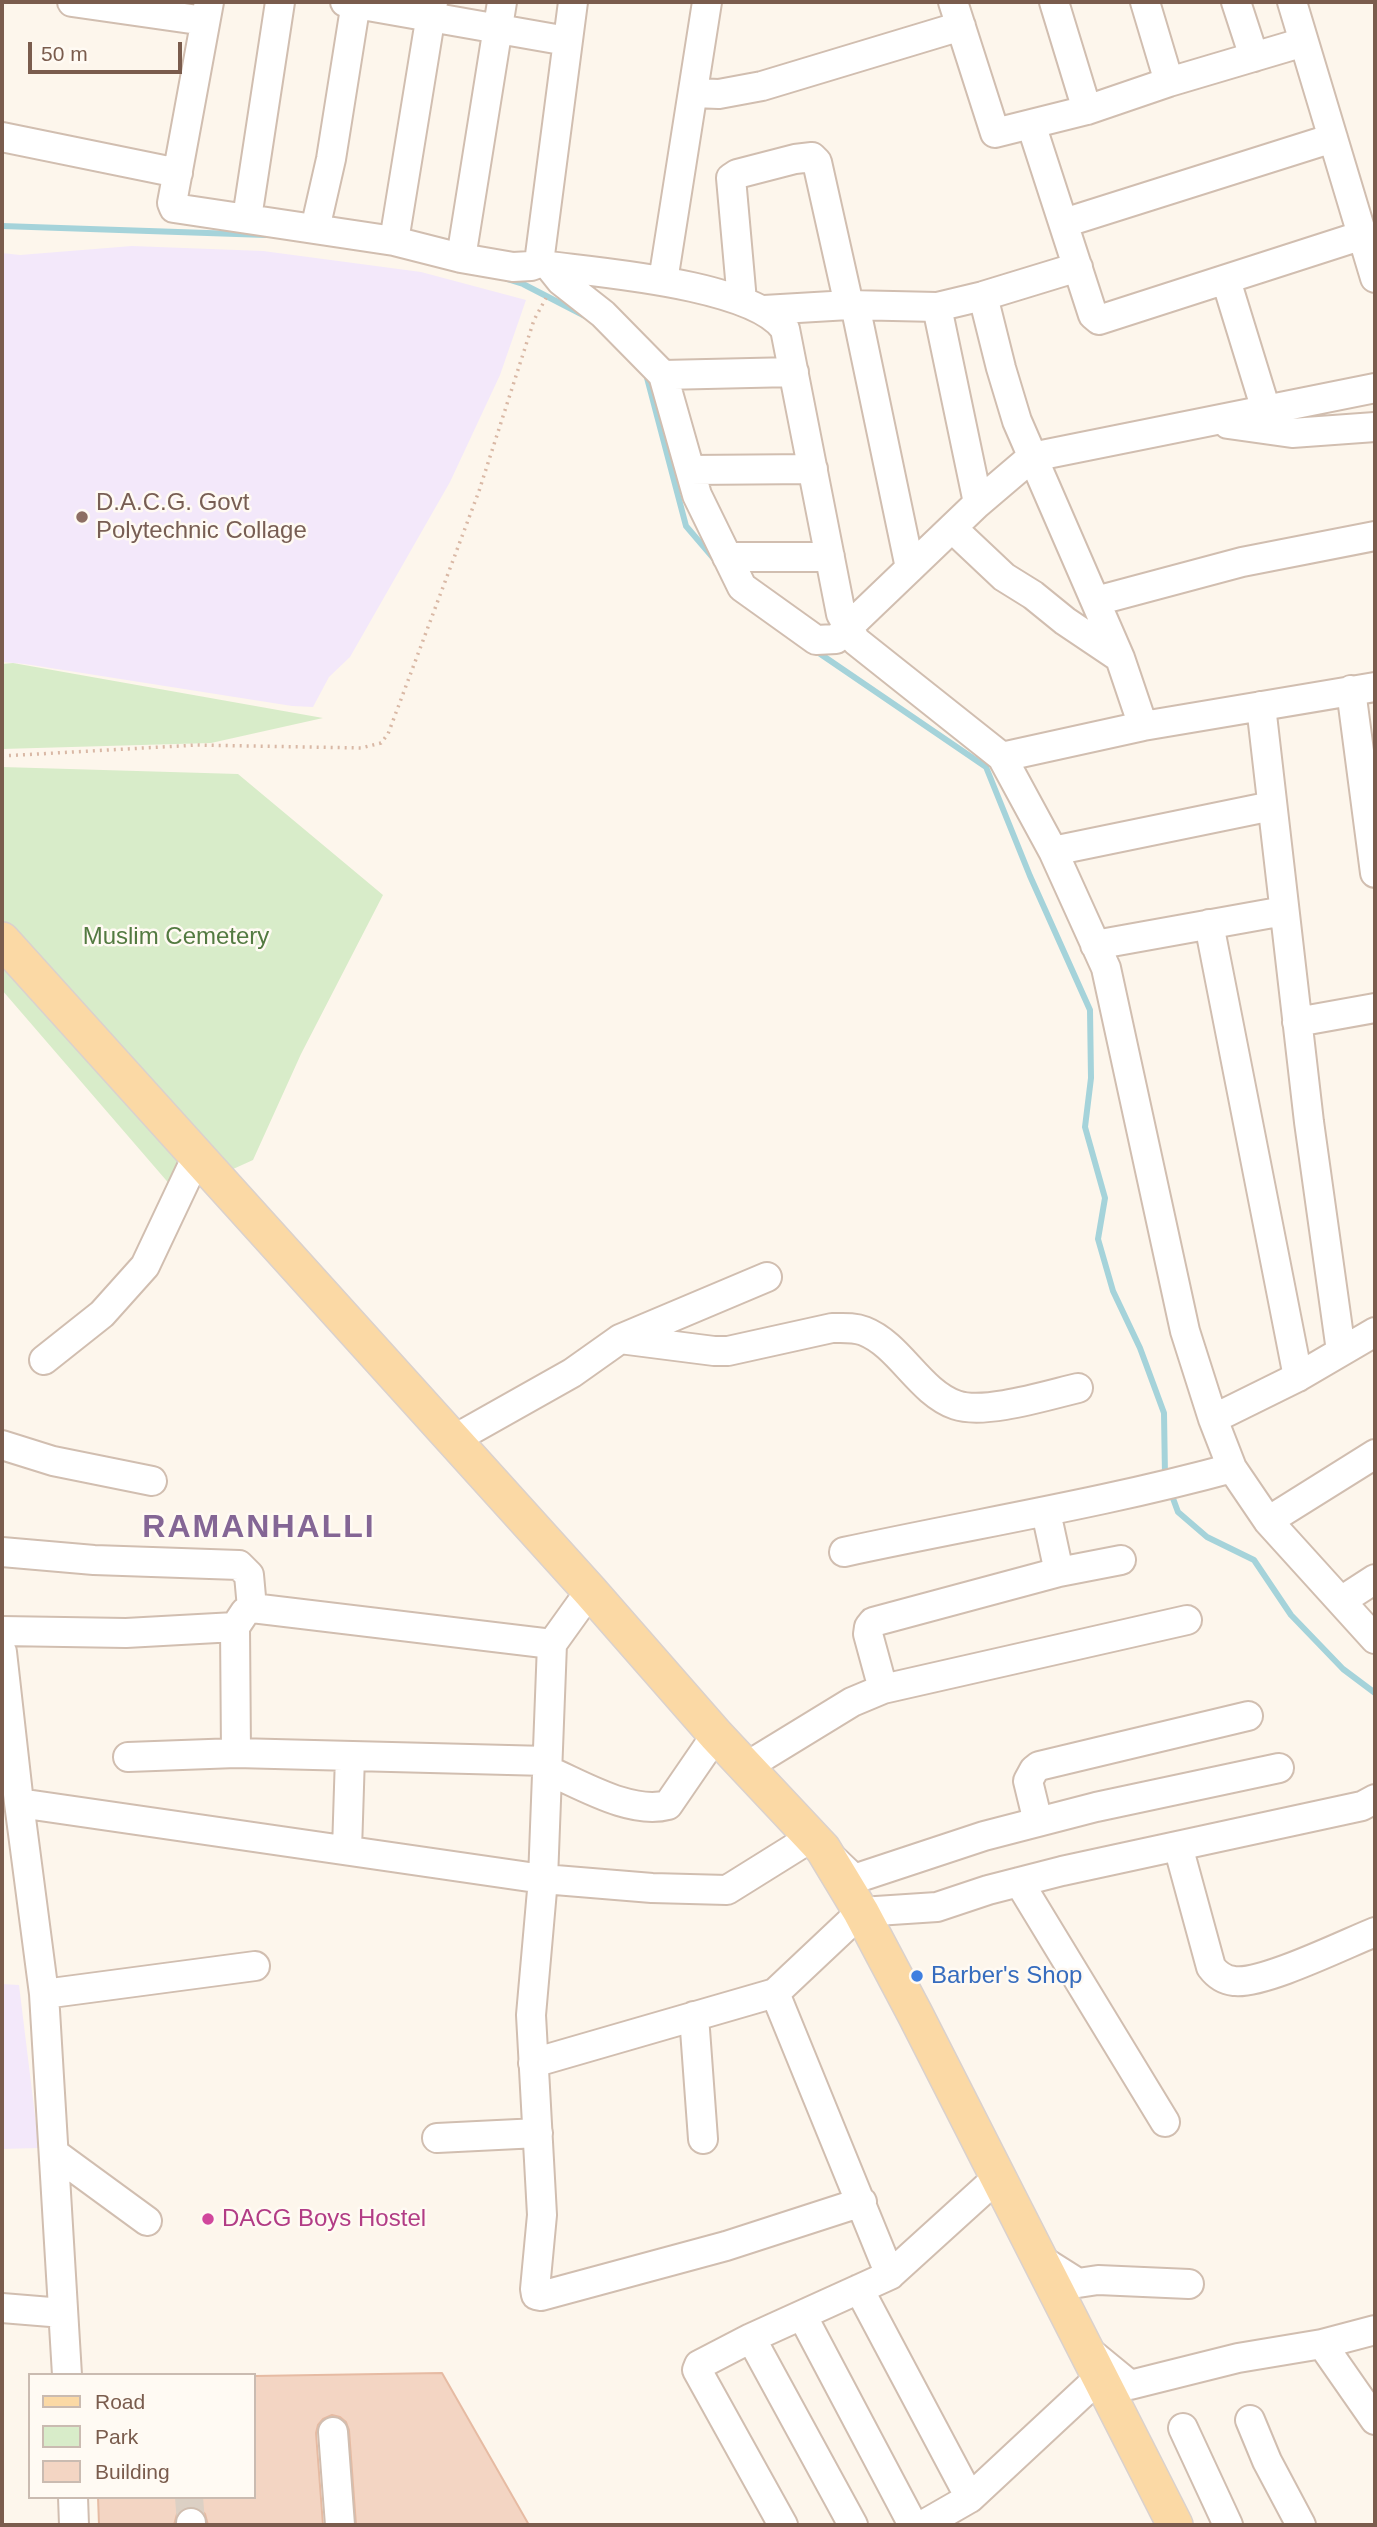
<!DOCTYPE html>
<html>
<head>
<meta charset="utf-8">
<style>
	body { margin:0 }
	#map { position:relative; width:1377px; height:2527px; overflow:hidden; background:#fdf6ec; font-family:Helvetica,sans-serif }
	canvas { display:block }
	.frame { position:absolute; inset:0; border:4px solid #7a5c4d; pointer-events:none }
	.legend { position:absolute; left:28px; top:2373px; width:228px; height:126px; box-sizing:border-box; background:#fffaf3; border:2px solid #cabbb1; margin:0; padding:9px 12px; list-style:none; font-size:21px; color:#7a5c4d }
	.legend li { display:flex; align-items:center; gap:14px; height:35px }
	.legend b { width:35px; border:2px solid #cabbb1 }
	.scale { position:absolute; left:28px; top:42px; width:154px; height:32px; box-sizing:border-box; border:4px solid #7a5c4d; border-top:0; padding-left:9px; font-size:21px; line-height:24px; white-space:nowrap; color:#7a5c4d; -webkit-text-stroke:5px #fffaf3; paint-order:stroke }
</style>
</head>
<body>
<div id="map">
<canvas width="1377" height="2527"></canvas>
<div class="frame"></div>
<ul class="legend">
<li><b style="height:9px;background:#fbd9a5"></b>Road</li>
<li><b style="height:19px;background:#d8ecc9"></b>Park</li>
<li><b style="height:19px;background:#f3d5c3"></b>Building</li>
</ul>
<div class="scale">50 m</div>
</div>
<script>
const ctx = document.querySelector('canvas').getContext('2d');
ctx.lineJoin = 'round';
function fill(path, color) {
  ctx.fillStyle = color;
  ctx.fill(path, 'evenodd');
}
function stroke(path, color, width, dash) {
  ctx.strokeStyle = color;
  ctx.lineWidth = width;
  ctx.lineCap = dash ? 'butt' : 'round';
  ctx.setLineDash(dash || []);
  ctx.stroke(path);
}
function write(font, color, halo, rows, align = 'center') {
  ctx.font = font + ' Helvetica,sans-serif';
  ctx.lineWidth = 5;
  ctx.setLineDash([]);
  ctx.textBaseline = 'middle';
  ctx.strokeStyle = halo;
  ctx.fillStyle = color;
  for (const [text, x, y, turn = 0] of rows) {
    ctx.save();
    ctx.translate(x, y);
    ctx.rotate((+turn || 0) * Math.PI / 180);
    ctx.textAlign = isNaN(turn) ? turn : align;
    if (halo) ctx.strokeText(text, 0, 0);
    ctx.fillText(text, 0, 0);
    ctx.restore();
  }
}
fill(new Path2D(`
	M132,246l131,5 158,21 105,28 -26,75 -50,107 -100,175 -21,20 -16,30 -21,-1 -267,-42 -23,-2v-409l18,2z
	M2,1984l17,1 20,163 -37,1z`), '#f3e8fa');
fill(new Path2D(`
	M13,663l310,55 -112,25 -209,6v-85z
	M2,767l236,7 145,121 -82,159 -48,106 -75,34 -176,-204z`), '#d8ecc9');
stroke(new Path2D(`
	M2,226l264,9
	M507,279l16,5 62,32
	M646,374l40,152 29,34
	M813,649l173,118 44,109 60,134 1,68 -6,49 20,71 -7,41 15,52 27,57 24,65 1,63
	M1171,1493l7,19 29,25 47,23 37,55 52,54 32,24`), '#a5d3da', 6);
const building = new Path2D(`
	M442,2373l87,152h-173l-7,-95 -3,-8 -6,-5 -8,-2 -9,4 -5,6 -2,8 7,92h-115l-3,-11 -6,-6 -7,-2 -9,2 -6,6 -3,11h-75l-1,-28h156v-121z`);
fill(building, '#f3d5c3');
stroke(building, '#e6bba3', 2);
stroke(new Path2D(`
	M189,2497l2,26`), '#dcd0c4', 28, [28, 14]);
const minor = new Path2D(`
	M72,2l133,19
	M209,2l-37,201 2,5 220,33 67,17 52,9 18,-1 11,-4 7,4c55,7 204,19 236,63l56,285 15,27 146,116 51,94 53,117 79,363 28,88 19,49 36,53 107,118
	M345,2l222,39
	M953,2l42,131 92,-23 82,-28 135,-40
	M1054,2l33,108
	M1145,2l24,80
	M1236,2l18,55
	M1292,2l83,276
	M693,93l26,1 43,-8 199,-60
	M1031,124l62,191 6,5 264,-85
	M2,137l176,36
	M247,218l33,-216
	M1064,223l269,-85
	M315,229l16,-70 25,-157
	M394,241l39,-239
	M461,258l41,-256
	M542,262l-2,-7 33,-253
	M549,266l12,15 42,33 60,61 34,120 45,92 74,53 20,-1 142,-136 54,-46 343,-69
	M1226,280l40,130
	M663,281l44,-279
	M983,296l18,72 16,53 103,237 23,68
	M742,301l-11,-123 6,-4 58,-15 17,-2 5,5 32,143
	M855,305l55,263
	M937,307l41,196
	M764,310l85,-5 88,2 46,-11 95,-29
	M663,375l131,-3
	M1228,424l64,9 83,-6
	M690,470l123,-1
	M952,528l52,49 29,18 32,26 55,37
	M727,557h103
	M1096,601l146,-39 133,-26
	M1351,690l24,183
	M1261,706l48,416 32,229
	M1002,757l141,-31 232,-39
	M1053,851l219,-45
	M1209,924l89,453
	M1095,945l189,-34
	M1297,1022l78,-14
	M620,1339l94,12h14l104,-23c11,0 22,-1 32,3 36,14 55,61 92,74 29,10 92,-10 122,-17
	M44,1360l58,-46 43,-48 52,-110
	M1213,1419l85,-42 77,-45
	M453,1440l119,-67 48,-34 147,-62
	M2,1445l51,16 99,20
	M1046,1512l13,60
	M1268,1521l107,-67
	M2,1552l92,8 145,5 10,10 3,33
	M844,1552c129,-28 260,-49 388,-84
	M1341,1601l34,-22
	M2,1631l124,2 109,-6
	M2,1652l17,151 524,76 9,-235
	M883,1689l-15,-55 1,-7 4,-5 186,-50 62,-12
	M731,1749l18,16 103,-63 31,-13 304,-69
	M128,1757l108,-4
	M547,1761l-311,-8 -1,-126 10,-15 7,-4 300,36 38,-53
	M547,1770c35,15 84,45 121,35l48,-70
	M19,1803l25,191 23,381
	M1038,1822l-10,-41 6,-11 5,-4 209,-50
	M812,1837l-85,53 -75,-2 -109,-9 -12,136 11,200 -7,74 1,6 5,1 185,-50 136,-44
	M1178,1846l33,121c6,8 13,13 23,14 28,4 111,-37 141,-49
	M347,1850l3,-94
	M832,1858l22,21 130,-43 112,-29 183,-39
	M1019,1882l146,240
	M775,1993l115,282 108,-98
	M44,1994l211,-28
	M694,2016l9,123
	M533,2063l242,-70 86,-81 76,-5 51,-17 74,-19 300,-65 13,-7
	M437,2138l101,-5
	M54,2153l93,68
	M1040,2259l38,24 20,-3 91,4
	M859,2289l111,209
	M2,2308l61,5
	M802,2315l111,210
	M751,2338l102,187
	M1322,2344l53,-14
	M1091,2353l39,32 108,-27 84,-14 53,76
	M1250,2420l17,41 34,64
	M1183,2428l45,97
	M333,2432l7,93
	M73,2497l1,28
	M191,2523v2
	M783,2525l-86,-155 2,-5 52,-27 139,-63
	M923,2525l47,-27 130,-121`);
const major = new Path2D(`
	M2,940l588,651 126,144 107,114 38,63 54,102 260,511`);
stroke(minor, '#d1beb0', 32);
stroke(major, '#dad1cd', 38);
stroke(new Path2D(`
	M2,756l195,-11 164,3 20,-5 7,-9 91,-243 55,-171 12,-22`), '#d9b8a5', 3.5, [2, 5]);
stroke(minor, '#fff', 28);
stroke(major, '#fbd9a5', 35);
for (const [x, y, r, color] of [
	[82,517,7,"#8d6e63"],
	[917,1976,7,"#3f7fe0"],
	[208,2219,7,"#d1479c"]
]) {
  const dot = new Path2D();
  dot.arc(x, y, r, 0, 2 * Math.PI);
  ctx.fillStyle = color;
  ctx.fill(dot);
  stroke(dot, '#fffaf3', 2.5);
}
write('24px', '#785e54', '#fffaf3', [
	["D.A.C.G. Govt",96,503],
	["Polytechnic Collage",96,531]
], 'left');
write('24px', '#537a41', '#fffaf3', [
	["Muslim Cemetery",176,937]
]);
write('24px', '#366cbe', '#fffaf3', [
	["Barber's Shop",931,1976]
], 'left');
write('24px', '#b23c85', '#fffaf3', [
	["DACG Boys Hostel",222,2219]
], 'left');
ctx.letterSpacing = '2px';
write('bold 32px', '#846695', '#fffaf3', [
	["RAMANHALLI",259,1528]
]);
ctx.letterSpacing = '0px';
</script>
</body>
</html>
